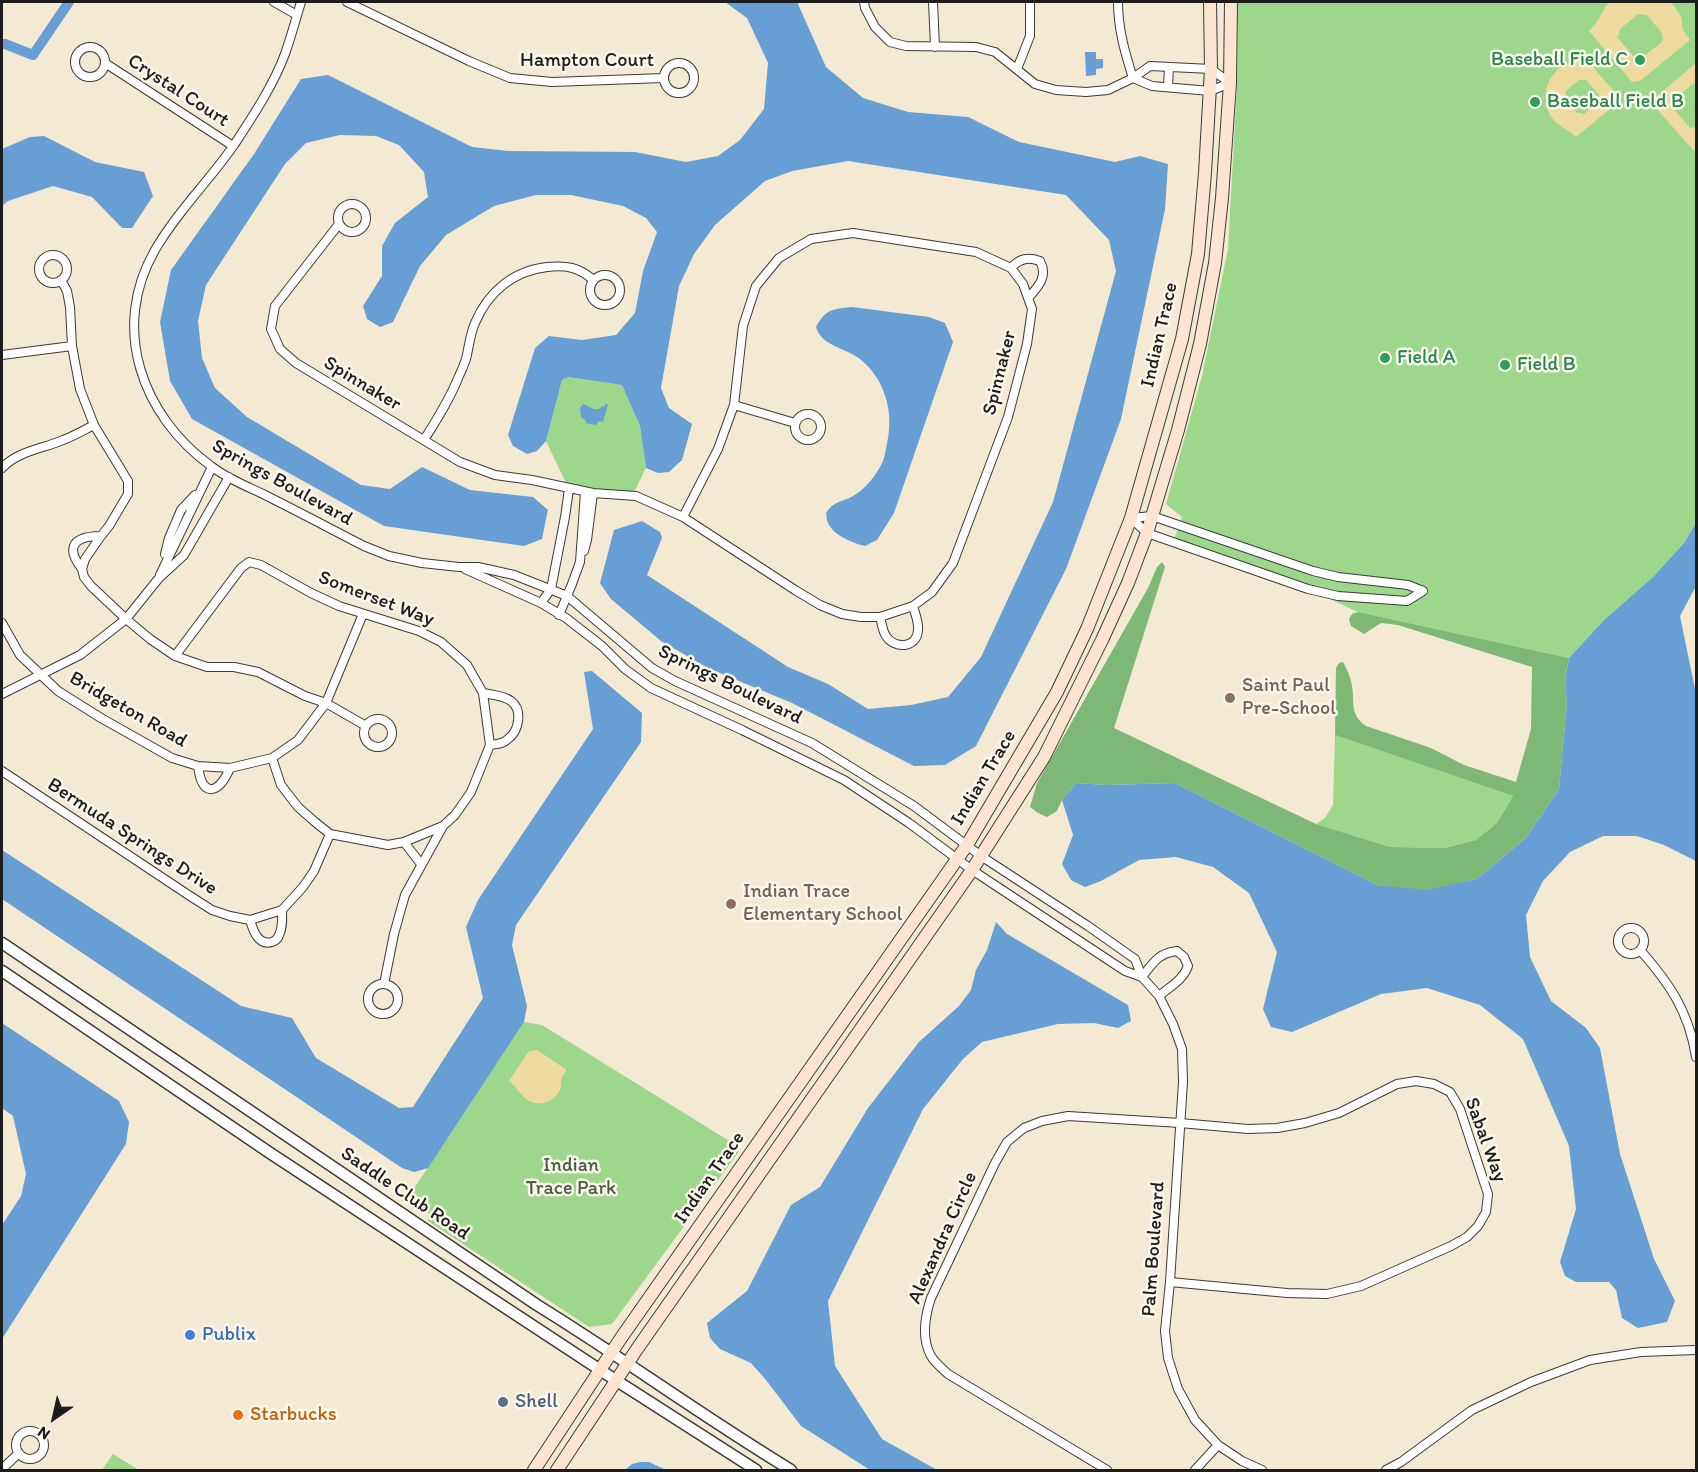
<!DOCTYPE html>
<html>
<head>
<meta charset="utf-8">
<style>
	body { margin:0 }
	#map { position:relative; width:1698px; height:1472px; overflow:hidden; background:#f4e9d2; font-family:Itim,sans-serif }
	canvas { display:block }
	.frame { position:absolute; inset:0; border:3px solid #1c1c1c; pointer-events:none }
	.north { position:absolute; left:24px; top:1388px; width:60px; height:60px; -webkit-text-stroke:4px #fbf7ec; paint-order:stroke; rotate:214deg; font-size:16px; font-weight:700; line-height:24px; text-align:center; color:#1c1c1c }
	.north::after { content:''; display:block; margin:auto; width:21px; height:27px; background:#1c1c1c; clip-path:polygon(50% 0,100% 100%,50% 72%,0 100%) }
</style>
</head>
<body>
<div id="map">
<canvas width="1698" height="1472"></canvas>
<div class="frame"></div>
<div class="north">N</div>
</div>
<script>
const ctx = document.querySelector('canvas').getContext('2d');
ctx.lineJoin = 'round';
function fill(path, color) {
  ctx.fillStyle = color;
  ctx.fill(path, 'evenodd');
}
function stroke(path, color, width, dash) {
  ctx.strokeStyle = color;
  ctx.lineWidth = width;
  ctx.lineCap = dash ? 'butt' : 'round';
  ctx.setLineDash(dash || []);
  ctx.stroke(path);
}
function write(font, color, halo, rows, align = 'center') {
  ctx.font = font + ' Itim,sans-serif';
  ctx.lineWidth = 5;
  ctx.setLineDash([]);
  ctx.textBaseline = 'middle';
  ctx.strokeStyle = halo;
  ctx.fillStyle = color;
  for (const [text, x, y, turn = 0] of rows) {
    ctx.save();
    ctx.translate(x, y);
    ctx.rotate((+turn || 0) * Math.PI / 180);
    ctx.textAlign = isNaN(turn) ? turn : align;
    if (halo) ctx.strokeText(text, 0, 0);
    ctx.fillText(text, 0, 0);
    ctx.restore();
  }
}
fill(new Path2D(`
	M1238,2h458v521l-12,20 -31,34 -49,43 -35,38 -211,-46 -50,-23 -135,-47 9,-25 -16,-13 36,-128 26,-127 9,-163z
	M568,377l54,8 18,41 6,42 -13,26 -66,-9 -21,-44 16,-61z
	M1335,735l178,61 -16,27 -21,17 -31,8 -55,-1 -74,-23 9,-6 8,-13z
	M524,1022l18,3 197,122 -1,6 -126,171 -23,3 -161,-106 1,-7 -22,-15z
	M113,1454l26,16h-37z`), '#9cd78b');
fill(new Path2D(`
	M1162,562l3,5 -51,161 202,96 74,23 55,1 31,-8 21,-17 16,-27 -178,-61 1,-67 3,-5 4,-1c4,7 8,16 9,24 3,17 -3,28 14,40l65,22 33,17 52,17 15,-53 1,-62 -134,-42 -17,-2 -17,11 -13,-8 -2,-7 3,-5 6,-2 211,46 -4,21 2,24 -8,86 -33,49 -49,41 -50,12 -50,-6 -202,-102 -68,2 -31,-2 -14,17 -5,11 -10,6 -9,-4 -8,-6 7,-24 111,-195 9,-21z`), '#7db877');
fill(new Path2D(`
	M1609,2h62l10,14 2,14 7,10 -50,41 -8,1 -43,-51c11,-10 12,-19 20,-29zM1638,14l9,1 15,18 1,8 -20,16 -8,1 -18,-21 2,-2 1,-6z
	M1583,55l33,39 -1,11 -39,32c-5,-6 -13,-8 -19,-14 -16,-13 -15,-41 2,-54 8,-6 15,-5 24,-14zM1579,80h7l13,15 -1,6 -15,14 -2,-2h-4l-12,-14 1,-8z
	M1696,63v21l-2,-1 -21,17v8l17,20 6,-1v23h-3l-37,-42v-11z
	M537,1050l30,20c-2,3 -4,5 -5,8 -2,5 0,9 -3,14 -9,14 -27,15 -37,3 -6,-6 -6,-9 -13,-14l20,-30z`), '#eeda9e');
fill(new Path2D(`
	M725,2h73v2l28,63 37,31 45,14 60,5 51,25 96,20 25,-6 28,8 -3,45 -44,210 -55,150 -90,177 -31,19 -31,1 -122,-63 -84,-35 -47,-27 -50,-42 -11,-16 14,-53 28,-9 18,11 2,6 -15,37 141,92 40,17 40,25 43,-4 37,-8 33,-40 72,-155 63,-231 -7,-31 -43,-45 -218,-34 -56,10 -27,10 -50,44 -21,29 -15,32 -18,102 8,20 23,16 -10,36 -13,12 -11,1 -12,-5 -6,-42 -18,-41 -54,-8 -6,3 -16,61 -9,10 -10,3 -14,-8 -5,-11 27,-87 14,-12 33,4 34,-5 19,-22 8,-42 14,-39 -11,-14 -23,-12 -52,-11h-35l-42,11 -48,29 -26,31 -27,56 -13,5 -13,-8 -4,-13 19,-30v-30l13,-23 33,-26 -4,-25 -25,-27 -23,-9 -36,-1 -34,8 -21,21 -79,121 -8,36 4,37 13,30 32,29 114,68 29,4 32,-22 48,23 63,7 15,13 -1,4 -5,25 -18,7 -140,-20 -192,-107 -22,-38 -10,-59 11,-52 83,-116 47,-75 27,-4 144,72 36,4 127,1 51,10 32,-6 22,-16 24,-31 4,-46 -21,-45z
	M1085,52h11v7h7v9l-7,1v6l-10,1z
	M44,136l51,26 49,10 9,24 -21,32h-10l-30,-31 -39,-11 -45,15 -6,5v-57l28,-12z
	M852,307l77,10 16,6 8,19 -59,171 -17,27 -12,6c-12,-3 -31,-10 -37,-23 -2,-3 -1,-7 -2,-10 9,-13 15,-10 27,-17 13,-7 24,-22 30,-35 2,-5 3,-13 4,-18 7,-31 -2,-64 -27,-84 -14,-11 -39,-13 -44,-32 10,-18 16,-18 36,-20z
	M583,404c6,1 9,8 18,4v-2l3,1 1,-3h3l-5,18 -4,-1 -3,4 -10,-2v-2l-5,-4 -1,-9z
	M1696,523v63l-16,30 16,78v167l-32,-16 -27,-9h-34l-33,16 -27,29 -17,34 4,42 21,44 35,27 14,20 20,106 34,105 21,42 -8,21 -29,6 -16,-10 -6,-28 -7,-8h-33l-11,-6 -5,-14 16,-53 -7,-63 -46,-107 -43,-34 -53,-17 -46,6 -89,38 -21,-5 -8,-18 14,-57 -28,-59 -36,-26 -37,-10 -37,3 -38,21 -16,6 -14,-7 -9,-16 11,-29 -11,-35 14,-17 31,2 68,-2 202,102 50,5 50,-11 49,-41 33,-49 8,-86 -2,-23 4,-22 35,-38 49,-43 31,-34z
	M592,671l50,42 -1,29 -125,183 -4,20 15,61 -3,16 -96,146 -14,4 -12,-4 -400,-269v-49l239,156 51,12 24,40 83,50 14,-1 70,-109 -17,-71 12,-27 115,-171 -9,-57z
	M996,922l11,12 121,71 3,16 -13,7 -24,-5 -36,1 -76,18 -19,17 -40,50 -95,192 7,65 47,73 55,31h-67l-69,-44 -35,-46 -15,-17 -31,-14 -10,-11 -3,-15 40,-32 44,-86 29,-18 48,-79 51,-66 40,-36 12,-16 5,-20 11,-20z
	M2,1023l117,78 10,21 -3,22 -124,195v-114l19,-29 5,-22 -13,-58 -11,-8z
	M640,1462h9l17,8h-41l7,-6z`), '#679fd5');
stroke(new Path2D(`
	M2,44h3l28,11 36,-53`), '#679fd5', 10);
const minor = new Path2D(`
	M274,2l23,13
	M301,2c-5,17 -10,35 -16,52 -12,32 -32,62 -51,91 -25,36 -57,67 -79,105 -45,78 -13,166 56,216 15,12 35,20 52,28 34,17 68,35 101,52l25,10 33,7 37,4h19l36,8 53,21 85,72 23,13 137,62 102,63 67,50 107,70 47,33 7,18 17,19 14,28 9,25 1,33 -13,200 -5,49 3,27 10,31 17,31 23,25 24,16 20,9
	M347,2l122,59 41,17 42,4 112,-4
	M864,2l1,6 10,19 15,15 16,4 70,1 19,5 40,32 21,6 30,2 22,-2 25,-12c-8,-25 -15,-49 -15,-76
	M933,2l2,45
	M75 62a15 15 0 1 1 30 0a15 15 0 1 1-30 0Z
	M105,63l128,83
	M664 78a15 15 0 1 1 30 0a15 15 0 1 1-30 0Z
	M1150,66l61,3 19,14 -20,8 -58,-5 -19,-8z
	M1017,69l13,-33v-34
	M1168,87l1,-20
	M338 218a14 14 0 1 1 28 0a14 14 0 1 1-28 0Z
	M339,224l-64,82 -4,23 9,20 16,14 164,99 35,13 37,5 61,13 43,3 47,21 112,73 25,15 22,9 19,3h19l33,-11 19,-14 21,-29 55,-146 19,-73 5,-35 -9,-25 -12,-16 -35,-16 -123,-19 -42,6 -32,19 -23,28 -13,40 -9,79 -16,44 -35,68
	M39 269a14 14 0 1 1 28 0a14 14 0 1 1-28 0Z
	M1011,268c9,-10 17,-11 29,-7 8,15 -1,25 -11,36
	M590 290a15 15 0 1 1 30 0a15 15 0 1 1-30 0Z
	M61,280l6,11 3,16 2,39 8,43 14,36 34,56v13l-19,32 -8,10 -16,23 -3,10 2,8 7,9 35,33 24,20 25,17 32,11h27l24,5 47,24 21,7 40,23
	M2,355l70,-9
	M734,405l61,18
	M795 427a13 13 0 1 1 26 0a13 13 0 1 1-26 0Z
	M424,440c13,-21 26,-41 35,-64 3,-6 5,-11 7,-17 3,-12 4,-25 9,-36 13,-31 38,-52 72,-56 19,-2 32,0 46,13
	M2,468c16,-17 40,-19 61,-28 11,-4 21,-10 31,-15
	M1131,518l16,15 161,56 30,7 69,5 16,-10
	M1131,518l21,-2 161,55 25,6 70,8 15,6
	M584,551l3,-11 6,-47
	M165,554l4,-16 12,-28 14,-15
	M82,569c-18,-23 -7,-33 19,-33
	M465,569l76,34 25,15 36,28 23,23 26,19 91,42 102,50 65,43 63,47 153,101 17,6
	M160,575l52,-108
	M541,603l10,-14 14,-72 4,-28
	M559,615l13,-31 8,-22 5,-70
	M880,617c2,6 2,13 6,19 8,13 31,13 32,-6 1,-8 -3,-16 -5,-24
	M2,623l18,32 38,36 43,27 71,40 26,8 32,2 42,-10 26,-18 28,-37 37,-89
	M175,656l66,-88 8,-6 12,3 50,28 28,13 80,25 22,11 26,23 16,28 7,52 -19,47 -16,23 -12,11 -38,69 -11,39 -10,50
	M483,693c10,2 20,2 28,8 12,9 8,30 -3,38 -5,5 -11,5 -18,6
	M2,694l78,-39 46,-36 33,-41 25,-23 45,-78
	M364 733a14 14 0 1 1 28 0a14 14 0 1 1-28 0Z
	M272,758l9,27 17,22 17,15 15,12 58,11 16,-3 39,-16
	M198,766c4,33 21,28 32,2
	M2,771l188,125 22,14 18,6 20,4 32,-10 21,-23 11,-16 16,-37
	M404,842l17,22
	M250,920c3,10 8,26 22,22 3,-1 6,-3 7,-7 4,-7 3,-16 3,-25
	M1618 941a13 13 0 1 1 26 0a13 13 0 1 1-26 0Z
	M1640,950c30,34 49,62 56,107
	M1142,977c11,-14 16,-24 35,-26l7,6 4,9c-5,14 -17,20 -29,30
	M368 999a15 15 0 1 1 30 0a15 15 0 1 1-30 0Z
	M16 1445a14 14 0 1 1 28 0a14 14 0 1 1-28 0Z
	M2,1469l17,-16
	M1107,1470l-159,-96c-5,-5 -13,-11 -17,-18 -10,-18 -6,-40 0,-58l64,-135 12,-21 17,-14 18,-7 26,-5 112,7 68,6 29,-1 28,-5 34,-10 58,-29 19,-3 18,3 16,8 10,17 28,85 -2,18 -8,14 -11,11 -16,9 -90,40 -34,8 -40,-1 -117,-11
	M1195,1470l23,-25
	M1386,1470l15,-8 71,-52 59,-28 59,-22 51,-8 55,-2`);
const tertiary = new Path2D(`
	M2,943l535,362c86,53 168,113 254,165
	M2,971l268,182 347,228 139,89`);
const secondary = new Path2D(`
	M534,1470l87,-132 346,-493 90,-153 30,-63 44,-111 51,-179 16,-85 7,-81 6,-104 -1,-67
	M557,1470l80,-121 335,-479 72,-113 58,-117 26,-57 19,-50 31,-103 22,-86 15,-81 7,-65 8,-115 1,-81`);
stroke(minor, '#3c3b37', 10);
stroke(tertiary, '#3c3b37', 13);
stroke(secondary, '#3c3b37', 14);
stroke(minor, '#fff', 8);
stroke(tertiary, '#fff', 10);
stroke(secondary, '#fde4d0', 12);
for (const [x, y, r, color] of [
	[1640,60,6,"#2e9e5b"],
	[1535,102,6,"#2e9e5b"],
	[1385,358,6,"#2e9e5b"],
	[1505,365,6,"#2e9e5b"],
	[1230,698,6,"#8d6e63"],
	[731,904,6,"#8d6e63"],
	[190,1335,6,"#3f7fe0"],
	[503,1402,6,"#5c6f8a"],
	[238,1415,6,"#e8710a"]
]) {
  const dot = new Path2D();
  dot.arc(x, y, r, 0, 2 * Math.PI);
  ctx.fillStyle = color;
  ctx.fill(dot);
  stroke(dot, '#fbf7ec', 2);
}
write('20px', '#27864d', '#fbf7ec', [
	["Baseball Field C",1628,60,"right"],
	["Baseball Field B",1547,102],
	["Field A",1397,358],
	["Field B",1517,365]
], 'left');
write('20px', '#1c1c1c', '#fbf7ec', [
	["Hampton Court",587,61],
	["Crystal Court",178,91,33],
	["Indian Trace",1160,335,-77],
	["Spinnaker",1000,373,-76],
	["Spinnaker",362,384,31],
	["Springs Boulevard",282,483,29],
	["Somerset Way",376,599,21],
	["Springs Boulevard",730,685,26],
	["Bridgeton Road",128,710,30],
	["Indian Trace",984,778,-59],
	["Bermuda Springs Drive",132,837,33],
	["Sabal Way",1485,1140,70],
	["Indian Trace",710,1178,-55],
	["Saddle Club Road",405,1194,34],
	["Alexandra Circle",943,1238,-66],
	["Palm Boulevard",1154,1249,-86]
]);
write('20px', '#785e54', '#fbf7ec', [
	["Saint Paul",1242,686],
	["Pre-School",1242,709],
	["Indian Trace",743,892],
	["Elementary School",743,915]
], 'left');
write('20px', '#495d43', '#fbf7ec', [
	["Indian",571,1166],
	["Trace Park",571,1189]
]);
write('20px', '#366cbe', '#fbf7ec', [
	["Publix",202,1335]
], 'left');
write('20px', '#4e5e75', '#fbf7ec', [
	["Shell",515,1402]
], 'left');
write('20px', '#c56008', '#fbf7ec', [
	["Starbucks",250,1415]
], 'left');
</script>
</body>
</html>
